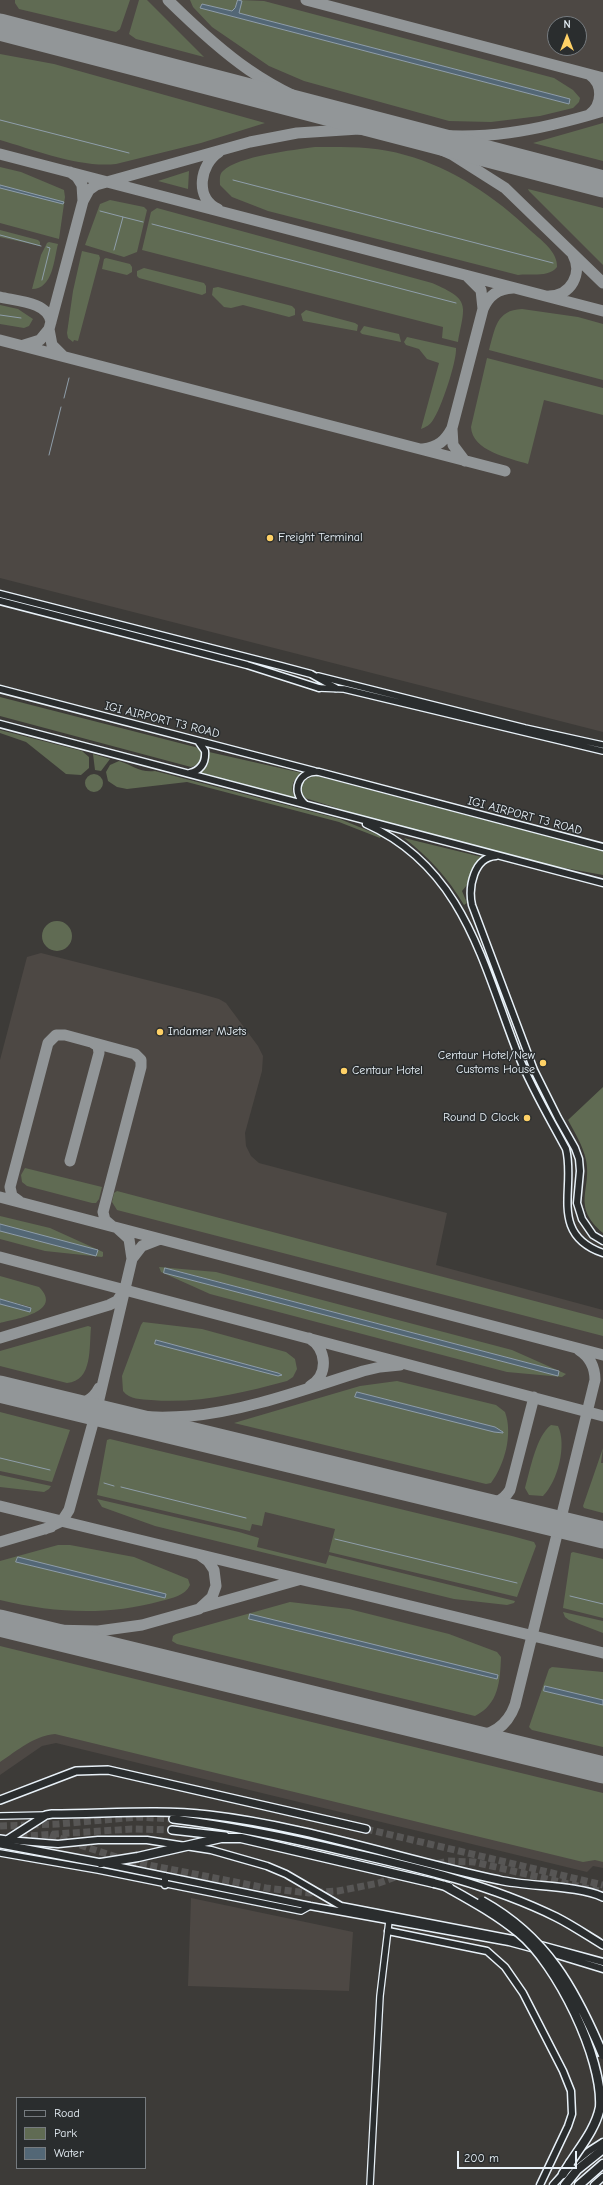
<!DOCTYPE html>
<html>
<head>
<meta charset="utf-8">
<style>
	body { margin:0 }
	#map { position:relative; width:603px; height:2185px; overflow:hidden; background:#3d3b38; font-family:"Comic Neue",sans-serif }
	canvas { display:block }
	.legend { position:absolute; left:16px; top:2097px; width:130px; height:72px; box-sizing:border-box; background:#2a2d2e; border:1px solid #767b7f; margin:0; padding:5px 7px; list-style:none; font-size:12px; color:#e8f1f8 }
	.legend li { display:flex; align-items:center; gap:8px; height:20px }
	.legend b { width:20px; border:1px solid #767b7f }
	.north { position:absolute; left:547px; top:16px; width:40px; height:40px; box-sizing:border-box; background:#2a2d2e; border:1px solid #767b7f; border-radius:50%; rotate:0deg; font-size:11px; font-weight:700; line-height:16px; text-align:center; color:#e8f1f8 }
	.north::after { content:''; display:block; margin:auto; width:14px; height:18px; background:#ffd166; clip-path:polygon(50% 0,100% 100%,50% 72%,0 100%) }
	.scale { position:absolute; left:457px; top:2151px; width:120px; height:18px; box-sizing:border-box; border:2px solid #e8f1f8; border-top:0; padding-left:5px; font-size:12px; line-height:14px; white-space:nowrap; color:#e8f1f8; -webkit-text-stroke:3px #2a2d2e; paint-order:stroke }
</style>
</head>
<body>
<div id="map">
<canvas width="603" height="2185"></canvas>
<ul class="legend">
<li><b style="height:5px;background:#2a2d2e"></b>Road</li>
<li><b style="height:11px;background:#606b53"></b>Park</li>
<li><b style="height:11px;background:#536776"></b>Water</li>
</ul>
<div class="north">N</div>
<div class="scale">200 m</div>
</div>
<script>
const ctx = document.querySelector('canvas').getContext('2d');
ctx.lineJoin = 'round';
function fill(path, color) {
  ctx.fillStyle = color;
  ctx.fill(path, 'evenodd');
}
function stroke(path, color, width, dash) {
  ctx.strokeStyle = color;
  ctx.lineWidth = width;
  ctx.lineCap = dash ? 'butt' : 'round';
  ctx.setLineDash(dash || []);
  ctx.stroke(path);
}
function write(font, color, halo, rows, align = 'center') {
  ctx.font = font + ' "Comic Neue",sans-serif';
  ctx.lineWidth = 3;
  ctx.setLineDash([]);
  ctx.textBaseline = 'middle';
  ctx.strokeStyle = halo;
  ctx.fillStyle = color;
  for (const [text, x, y, turn = 0] of rows) {
    ctx.save();
    ctx.translate(x, y);
    ctx.rotate((+turn || 0) * Math.PI / 180);
    ctx.textAlign = isNaN(turn) ? turn : align;
    if (halo) ctx.strokeText(text, 0, 0);
    ctx.fillText(text, 0, 0);
    ctx.restore();
  }
}
fill(new Path2D(`
	M0,0h603v732l-603,-154zM555,24h24v24h-24z
	M41,953l157,40 21,6 7,4 32,43 5,10 -1,15 -17,62 1,13 5,10 8,7 188,50 -11,52 167,45v558l-10,-2 -6,6 -531,-129 -14,3 -42,29v-715l27,-103z
	M191,1898l162,34 -4,59 -161,-5z`), '#4d4844');
fill(new Path2D(`
	M15,0h115l-10,29 -4,3 -97,-23 -4,-6z
	M139,0h8l57,57 -68,-18 -7,-5z
	M190,0h48l-3,8 -3,3 -30,-7 -2,4 369,96 1,-5 -331,-86 3,-12 -2,-1 24,1 290,77 19,12 7,8 -1,4 -6,6 -33,8 -49,6 -42,-1 -145,-40 -35,-15 -57,-39 -19,-20z
	M0,54l54,10 211,59 -64,20 -85,21c-36,4 -81,-14 -116,-24z
	M603,123v38l-70,-18z
	M315,147c30,0 61,-1 90,8 48,13 90,42 126,76 10,9 27,21 26,36 -8,11 -27,6 -39,8l-250,-64 -36,-14 -12,-12c0,-5 -1,-11 3,-14 15,-15 71,-21 92,-24z
	M0,167l21,5 43,18 1,7 -6,42 -59,-16z
	M189,171l-1,18 -30,-8z
	M528,189l75,19v57l-74,-74z
	M110,200l34,7 3,3 -10,42 -13,5 -39,-12 15,-41z
	M157,208l275,75c39,17 33,21 26,59l-16,-4 1,-11 -301,-77 9,-38z
	M0,230l38,10 2,2v4l-40,-9z
	M49,242l9,2c-4,15 -5,45 -26,45l9,-34 6,-12z
	M82,251l17,4 1,3 -22,83 -4,-1 -1,2 -5,-4 -1,-5 6,-42z
	M106,258l24,6 2,3v5l-5,3 -25,-6 2,-10z
	M144,268l60,15 2,3v7l-4,2 -63,-17 -2,-2v-5z
	M218,287l74,19 3,3v6l-6,2 -46,-12 -12,3 -7,-1 -12,-12 1,-7z
	M0,305l18,4 15,10 -4,7 -5,2 -24,-4z
	M522,309l56,8 25,7v56l-114,-30c6,-21 7,-40 33,-41z
	M306,310l49,13 3,2 -1,6 -54,-10 -2,-7z
	M364,326l35,8 2,8 -39,-8 -2,-2z
	M407,337l49,11c1,13 -15,61 -23,72 -3,5 -7,7 -12,9l18,-66 -12,-4 -8,-10 -13,-4 -2,-3z
	M487,358l116,30v27l-59,-15 -16,64c-19,-6 -56,-13 -57,-37z
	M0,697l199,51 4,6 -3,10 -9,3 -191,-51z
	M0,730l82,21 7,6v11l-8,7 -15,-1 -40,-32 -26,-9z
	M209,752l93,21c-10,6 -12,15 -7,25l-97,-26 9,-6z
	M93,754l17,5 -9,12 -6,-1z
	M119,761c13,4 21,12 36,10l185,48 41,17 -1,2 -41,-16 -152,-40 -60,7 -10,-2 -9,-6 -2,-9 4,-7z
	M85 783a9 9 0 1 1 18 0a9 9 0 1 1-18 0Z
	M317,776l286,75v24l-55,-10 -182,-48 -61,-19c-10,-11 0,-21 12,-22z
	M404,838l78,19 -7,9 -6,19h-2l-5,6 5,12 -3,2c-16,-27 -35,-48 -60,-67z
	M42 936a15 15 0 1 1 30 0a15 15 0 1 1-30 0Z
	M603,1087v146c-32,-27 -11,-43 -17,-73 -3,-14 -11,-27 -18,-40z
	M25,1168l77,19 -3,12 -3,4h-4l-65,-17 -5,-4 -1,-7z
	M117,1191l486,128v17l-486,-126 -5,-8 2,-9z
	M0,1216l50,12 53,24v4l-1,1 -57,-6 -45,-12v-8l96,25 2,-5 -98,-27z
	M159,1267l57,5 296,78 54,24 -4,3 -55,-5 -297,-78 -49,-22zM166,1268l393,103 -1,5 -394,-103z
	M0,1276l39,11c25,25 -24,32 -39,36v-19l30,7 1,-4 -31,-8z
	M143,1322l59,7 84,23 9,7 2,10 -4,8 -6,4c-45,12 -89,23 -136,19 -10,-1 -21,0 -28,-9l-1,-15 19,-51zM156,1340l122,33 4,2 -127,-31z
	M88,1326l3,1c-2,20 2,54 -24,56l-67,-17v-15z
	M397,1381l99,24 9,7c8,22 0,52 -14,71l-5,1 -252,-61 126,-37zM357,1392l138,35 8,5 -147,-35z
	M0,1412l70,18 -18,52 -52,-11z
	M551,1425l7,1c9,19 0,55 -15,70l-14,-1 -4,-7c5,-17 11,-52 26,-63z
	M110,1439l402,97 22,6 2,4 -19,51 -188,-45 6,-23 -70,-17 -3,14 -10,-2 -2,7 -153,-36 10,-55z
	M603,1448l-2,15h2v50l-19,-5 -1,-2z
	M0,1475l51,11 -2,3 -5,3 -44,-5z
	M97,1499l142,33 20,6 -2,9 69,17 3,-9 186,46 -1,2 -7,2 -53,-6 -299,-73 -53,-19z
	M58,1545h12l64,12 54,22 2,6c-5,11 -18,13 -29,16 -55,15 -106,12 -161,-1v-39zM18,1557l148,37 -1,4 -149,-36z
	M573,1552l30,7v59l-40,-10 8,-55z
	M290,1602l59,7 100,25 48,18 4,5c-1,24 -2,47 -26,59l-298,-72 -5,-3 1,-5 3,-2zM249,1619l249,56 -1,4h-1z
	M563,1612l40,9v12l-34,-13 -4,-3z
	M0,1646l603,147v69l-8,-2 -12,2 -528,-128c-21,2 -37,16 -55,28z
	M552,1667l51,5v28l-58,-14 -1,5 59,14v42l-71,-17 -3,-3 20,-58z`), '#606b53');
const water = new Path2D(`
	M238,0l4,1 -3,12 331,86 -1,5 -369,-96 2,-4 30,7 3,-3z
	M0,185l64,17 -1,2 -63,-16z
	M0,1224l98,26 -2,6 -96,-25z
	M165,1268l394,103 -1,5 -394,-103z
	M0,1299l31,9 -1,4 -30,-8z
	M156,1340l122,33 4,2 -4,1 -123,-32z
	M357,1392l138,35 8,5v1l-9,-1 -139,-35z
	M18,1557l148,37 -1,4 -149,-36z
	M250,1614l248,61 -1,4 -248,-60z
	M545,1686l58,14v5l-59,-14z`);
fill(water, '#536776');
stroke(water, '#8f9eaa', 1);
stroke(new Path2D(`
	M0,120l129,33
	M233,180l320,83
	M100,211l23,6 -9,33
	M123,217l20,5
	M152,224l304,79
	M0,235l41,11
	M42,280l8,-32 -3,-1
	M0,315l21,3
	M64,398l5,-20
	M49,455l12,-48
	M0,1458l50,12
	M104,1483l10,3
	M121,1487l125,31
	M335,1539l182,44
	M570,1596l33,8`), '#8f9eaa', 1);
stroke(new Path2D(`
	M168,0c57,56 99,91 176,116
	M306,0l297,78
	M0,20l17,11
	M0,34l49,6
	M589,115c14,-10 14,-31 1,-40
	M413,132c66,11 127,-2 190,-21
	M0,154l603,157
	M83,201l6,-11 7,-5 154,-43 47,-9 62,-4 49,6 45,20 52,33 98,95
	M218,209c-24,-11 -18,-45 1,-57
	M549,296c22,0 34,-23 24,-41
	M0,297c17,4 48,5 51,25
	M483,309c6,-14 15,-20 30,-21
	M49,329l3,16 11,11
	M0,340l505,131
	M24,345l16,-5 9,-11 34,-128 -1,-16 -5,-8 -7,-5
	M452,429l1,16 12,16
	M423,449c15,-2 22,-8 29,-21l31,-119 -2,-19 -13,-13
	M70,1161l29,-108 -1,-7 -5,-3
	M0,1197l603,158
	M19,1201l-7,-5 -2,-9 38,-144 8,-8h9l70,19 6,6v7l-38,145 2,8 7,6
	M117,1228l12,11 3,20
	M0,1257l603,159
	M0,1338l109,-33 8,-4 6,-9
	M309,1338c18,11 20,37 1,48
	M65,1405c15,1 27,-3 34,-17
	M84,1409c35,7 70,10 106,7 57,-5 118,-28 173,-45l17,-4 20,-2
	M477,1505c14,0 25,-2 33,-15l24,-93
	M0,1506l603,147
	M45,1529l17,-8 7,-11 27,-98 36,-153 10,-13 18,-7
	M0,1542l51,-15
	M203,1607l95,-27
	M0,1623l49,7 49,1 44,-6 57,-16 13,-12 4,-11 -2,-16 -6,-9 -7,-5
	M467,1737c23,0 40,-10 48,-32l80,-325c0,-13 -5,-23 -16,-30`), '#929698', 11);
stroke(new Path2D(`
	M0,27l603,157
	M0,1389l603,146
	M0,1623l603,147`), '#929698', 27);
stroke(new Path2D(`
	M0,1826l58,-2 80,-7 35,2
	M366,1829l237,56
	M50,1835l78,26 138,27 43,5 29,-2 41,-8 35,-13 34,-9 26,1 129,30
	M10,1837l122,-8 40,1`), '#575655', 7, [7, 3.5]);
const tertiary = new Path2D(`
	M318,676l207,52 78,17
	M319,688l25,1 259,62
	M0,1816l46,-1
	M0,1853l98,17 203,41 9,-5
	M370,2185l10,-189 9,-75`);
const secondary = new Path2D(`
	M0,594l281,72 30,8 25,14
	M0,601l247,64 72,23
	M0,689l314,82
	M0,724l603,159
	M190,773c11,-3 16,-10 15,-22l-7,-10
	M305,804c-15,-13 -6,-34 14,-32l284,75
	M366,824c99,44 117,142 153,233 13,32 31,62 47,92 10,38 -18,85 37,104
	M496,856c-22,1 -28,31 -24,49l62,165 24,48 17,30 4,11 1,12 -3,32 5,16 11,16 10,6
	M7,1840l51,4 40,-4h49l64,10 56,16 19,8 55,32 187,36
	M106,1864l204,42 199,36 26,7
	M165,1885v-9
	M388,1931l99,20 18,16 18,26 40,78 8,20 1,23 -4,12 -28,59
	M537,1944l66,18
	M544,1951l59,18
	M553,2185c14,-17 31,-32 50,-43
	M594,2185l9,-8`);
const trunk = new Path2D(`
	M0,1800l76,-29 32,-1 258,59
	M173,1819c59,7 117,19 175,33 71,16 143,33 208,65 16,8 32,19 47,28
	M172,1830l53,6
	M0,1839l7,1 39,-25 6,-1c53,0 105,-5 157,1 96,11 195,45 290,65 29,7 79,5 104,17
	M0,1844l101,19`);
const motorway = new Path2D(`
	M101,1863l37,-6 83,-19h20l193,45
	M563,2174l7,-11
	M565,2185l12,-15 26,-21
	M579,2185l24,-21`);
stroke(tertiary, '#e8f1f8', 8);
stroke(secondary, '#e8f1f8', 9);
stroke(trunk, '#e8f1f8', 10);
stroke(motorway, '#e8f1f8', 11);
stroke(tertiary, '#2a2d2e', 5.5);
stroke(secondary, '#2a2d2e', 6);
stroke(trunk, '#2a2d2e', 7);
stroke(motorway, '#2a2d2e', 8);
const motorwayBridge = new Path2D(`
	M434,1883l15,4
	M445,1886c25,14 51,28 74,47 38,31 84,125 81,174 -4,21 -19,39 -30,56
	M482,1901c65,36 93,88 121,154`);
stroke(motorwayBridge, '#e8f1f8', 11, []);
stroke(motorwayBridge, '#2a2d2e', 8);
for (const [x, y, r, color] of [
	[270,538,4,"#ffd166"],
	[160,1032,4,"#ffd166"],
	[543,1063,4,"#ffd166"],
	[344,1071,4,"#ffd166"],
	[527,1118,4,"#ffd166"]
]) {
  const dot = new Path2D();
  dot.arc(x, y, r, 0, 2 * Math.PI);
  ctx.fillStyle = color;
  ctx.fill(dot);
  stroke(dot, '#2a2d2e', 1.5);
}
write('12px', '#e8f1f8', '#2a2d2e', [
	["Freight Terminal",278,538],
	["Indamer MJets",168,1032],
	["Centaur Hotel/New",535,1056,"right"],
	["Customs House",535,1070,"right"],
	["Centaur Hotel",352,1071],
	["Round D Clock",519,1118,"right"]
], 'left');
write('12px', '#e8f1f8', '#2a2d2e', [
	["IGI AIRPORT T3 ROAD",162,720,14],
	["IGI AIRPORT T3 ROAD",525,816,15]
]);
</script>
</body>
</html>
